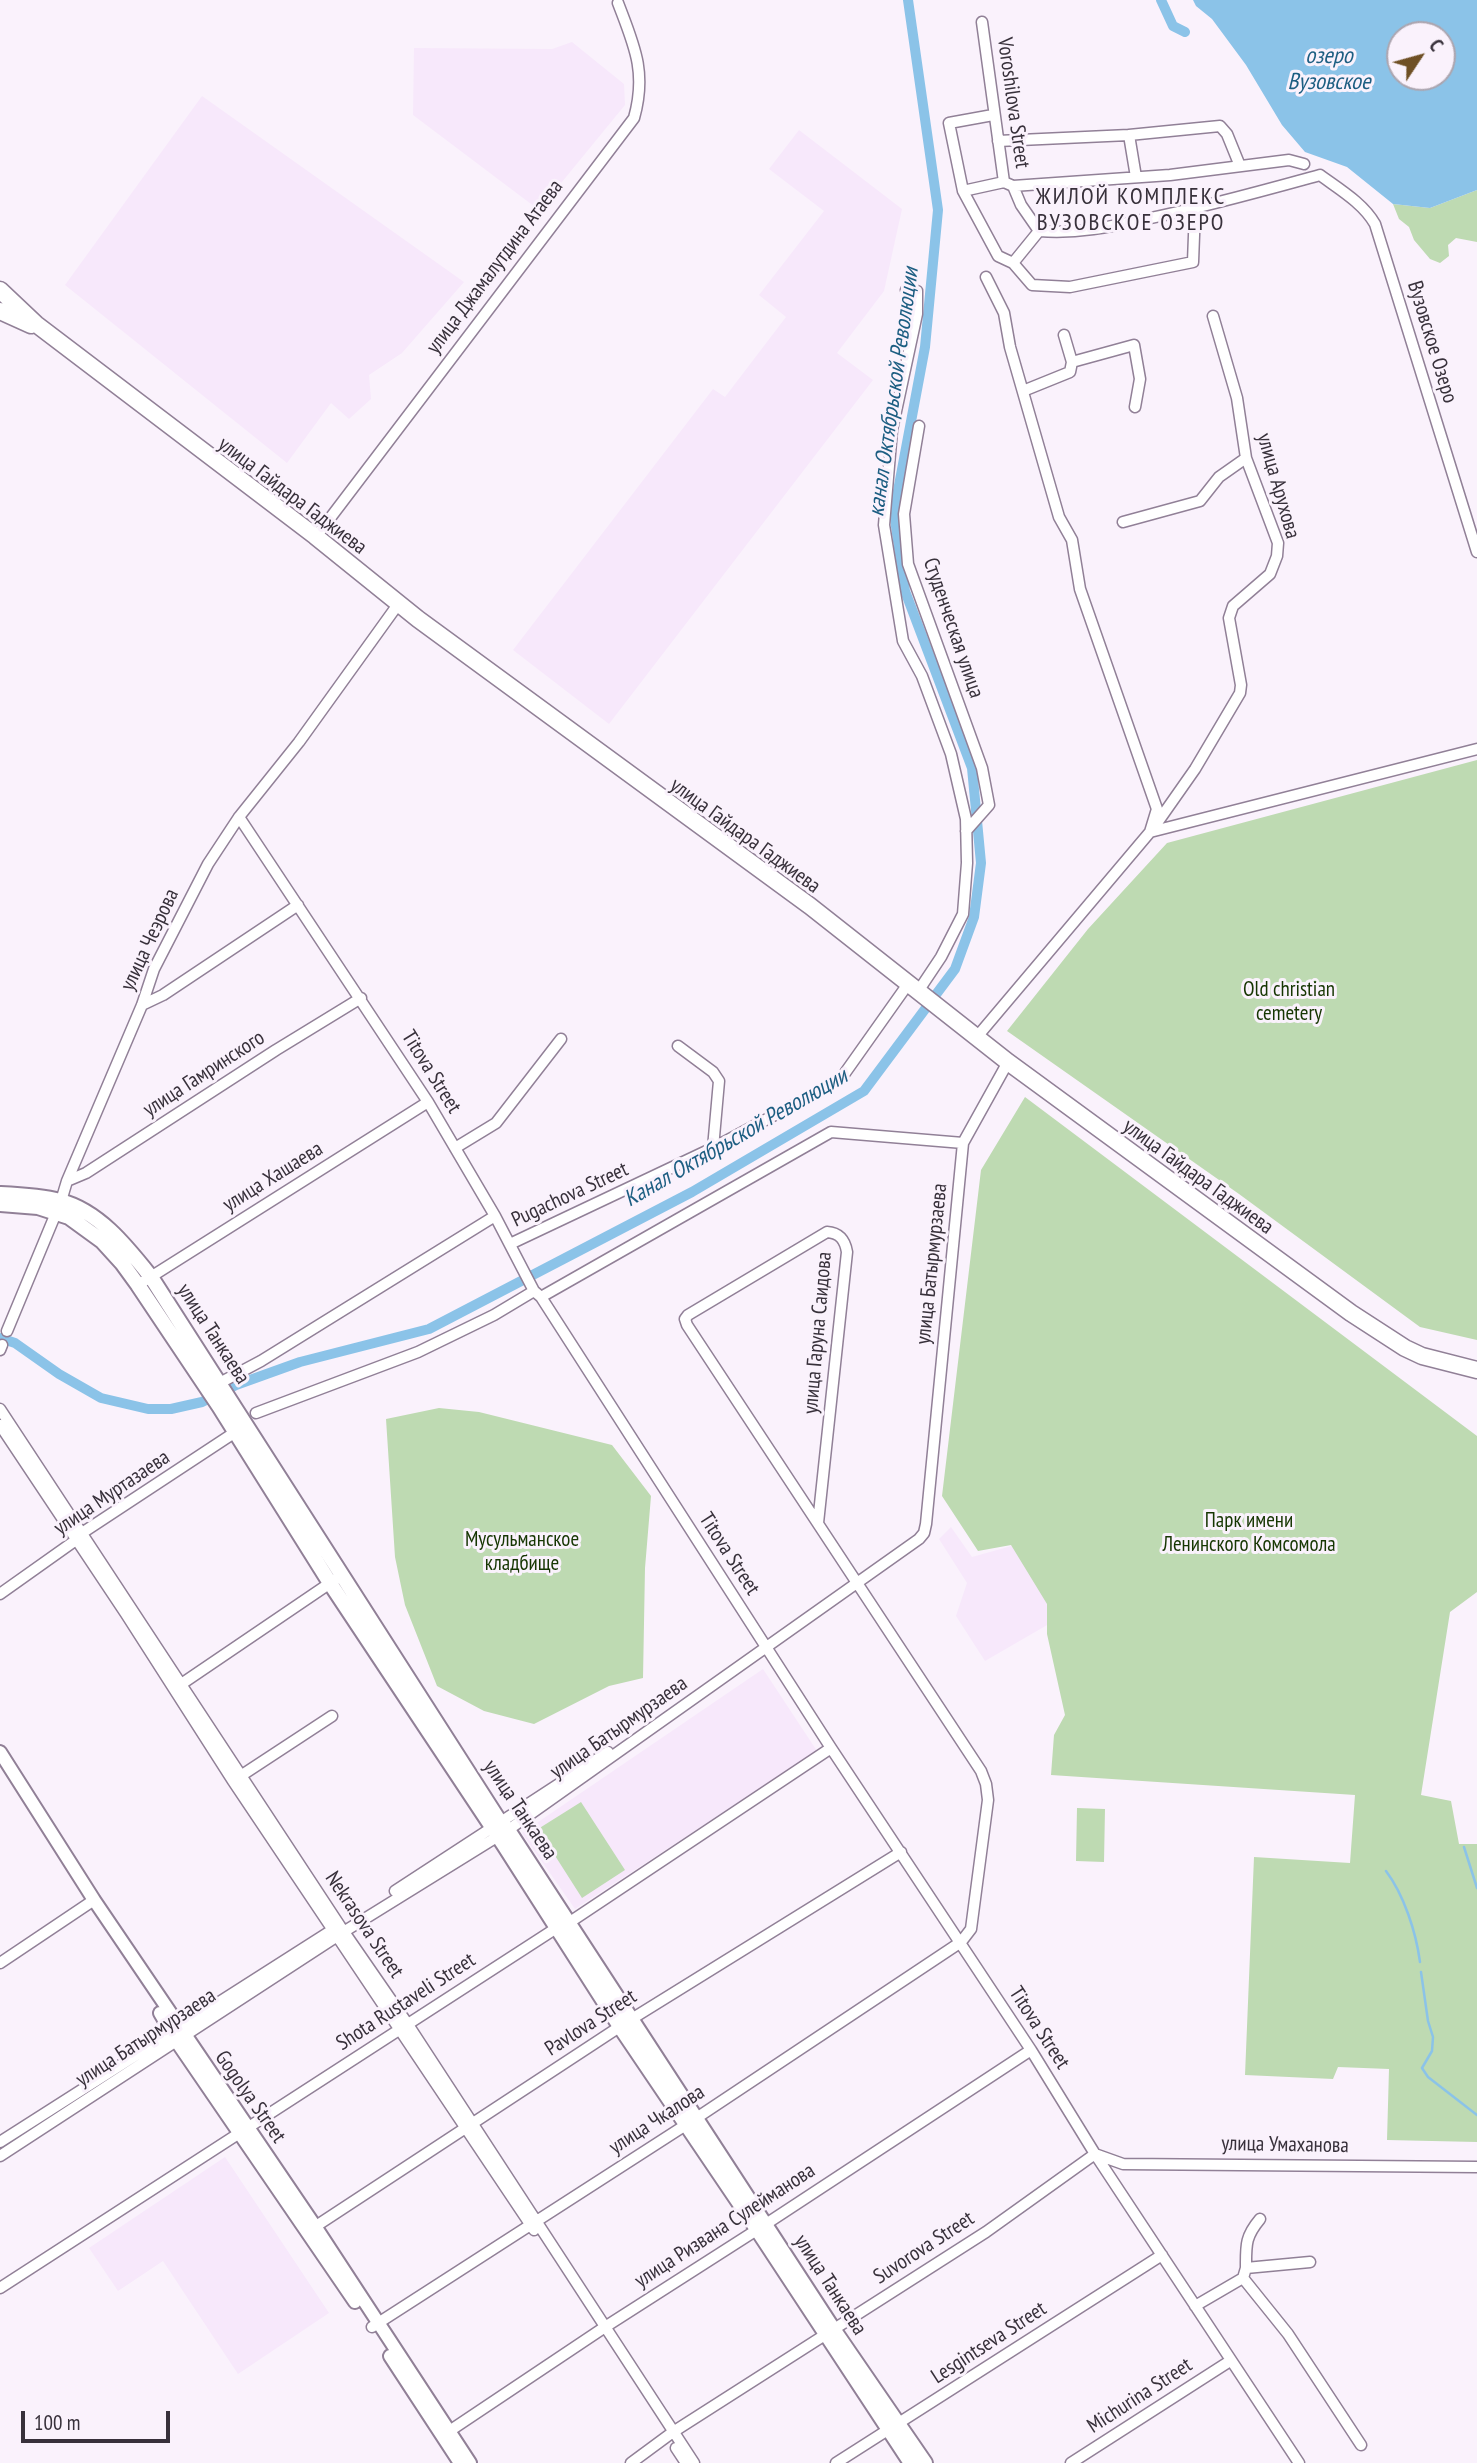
<!DOCTYPE html>
<html>
<head>
<meta charset="utf-8">
<style>
	body { margin:0 }
	#map { position:relative; width:1477px; height:2463px; overflow:hidden; background:#faf2fc; font-family:"PT Sans Narrow",sans-serif }
	canvas { display:block }
	.north { position:absolute; left:1386px; top:21px; width:70px; height:70px; box-sizing:border-box; background:#faf2fc; border:2px solid #aca5af; border-radius:50%; rotate:54deg; font-size:19px; font-weight:700; line-height:28px; text-align:center; color:#38313b }
	.north::after { content:''; display:block; margin:auto; width:24px; height:32px; background:#6f5025; clip-path:polygon(50% 0,100% 100%,50% 72%,0 100%) }
	.scale { position:absolute; left:21px; top:2411px; width:149px; height:32px; box-sizing:border-box; border:4px solid #38313b; border-top:0; padding-left:9px; font-size:21px; line-height:24px; white-space:nowrap; color:#38313b; -webkit-text-stroke:5px #faf2fc; paint-order:stroke }
</style>
</head>
<body>
<div id="map">
<canvas width="1477" height="2463"></canvas>
<div class="north">С</div>
<div class="scale">100 m</div>
</div>
<script>
const ctx = document.querySelector('canvas').getContext('2d');
ctx.lineJoin = 'round';
function fill(path, color) {
  ctx.fillStyle = color;
  ctx.fill(path, 'evenodd');
}
function stroke(path, color, width, dash) {
  ctx.strokeStyle = color;
  ctx.lineWidth = width;
  ctx.lineCap = dash ? 'butt' : 'round';
  ctx.setLineDash(dash || []);
  ctx.stroke(path);
}
function write(font, color, halo, rows, align = 'center') {
  ctx.font = font + ' "PT Sans Narrow",sans-serif';
  ctx.lineWidth = 6;
  ctx.setLineDash([]);
  ctx.textBaseline = 'middle';
  ctx.strokeStyle = halo;
  ctx.fillStyle = color;
  for (const [text, x, y, turn = 0] of rows) {
    ctx.save();
    ctx.translate(x, y);
    ctx.rotate((+turn || 0) * Math.PI / 180);
    ctx.textAlign = isNaN(turn) ? turn : align;
    if (halo) ctx.strokeText(text, 0, 0);
    ctx.fillText(text, 0, 0);
    ctx.restore();
  }
}
fill(new Path2D(`
	M572,42l52,42 1,21 -86,105 -126,-95 1,-67 138,1z
	M202,96l262,186 -62,71 -33,22 2,24 -22,20 -18,-16 -44,60 -222,-178z
	M799,130l103,79 -18,82 -47,62 36,27 -264,344 -96,-74 200,-261 12,8 61,-80 -27,-22 65,-84 -55,-42z
	M951,1527l21,30 43,-12 46,72 -76,44 -29,-45 11,-33 -28,-44z
	M763,1669l54,82 -242,158 -53,-76z
	M225,2157l104,156 -91,61 -75,-113 -45,30 -29,-43z`), '#f7e8fb');
fill(new Path2D(`
	M1477,190v52l-21,-4 -8,7 1,11 -9,7 -10,-4 -16,-19 -5,-13 -10,-8 -6,-15 37,4z
	M1477,760v580l-57,-13 -181,-133 -232,-163 81,-102 79,-86z
	M1025,1097l452,339v156l-27,20 -29,183 30,6 8,43h18v298l-90,-2 2,-71 -51,-2 -5,12 -88,-4 9,-218 96,6 5,-68 -304,-20 3,-40 11,-20 -18,-81v-30l-36,-59 -33,6 -36,-55 39,-326z
	M439,1408l40,4 133,33 39,51 -6,72 -2,110 -34,8 -75,38 -50,-13 -47,-25 -32,-81 -10,-48 -9,-138z
	M581,1802l44,68 -43,28 -44,-69z
	M1077,1808l28,1 -1,53 -28,-1z`), '#bedab2');
fill(new Path2D(`
	M1193,0h284v190l-47,18 -37,-4 -46,-37 -42,-15 -23,-27 -36,-60 -34,-46 -16,-13zM1400,35h42v42h-42z`), '#8bc3e8');
stroke(new Path2D(`
	M1464,1847l13,41
	M1386,1871c18,24 30,61 34,91
	M1421,1972l7,49 5,16 -1,14 -10,17 6,9 49,38`), '#8bc3e8', 2.5);
stroke(new Path2D(`
	M1161,0l12,26 12,6
	M0,1338l15,5 44,31 42,24 47,11h23l31,-7 34,-17 64,-23 129,-33 263,-137 172,-101 91,-122 19,-52 7,-54 -9,-95 -67,-177 -11,-79 31,-165 13,-137 -30,-210`), '#8bc3e8', 10);
const minor = new Path2D(`
	M982,22l22,160 9,4 157,-11 119,-15 15,4
	M993,115l-44,8 14,68 35,65 15,7
	M1129,135l7,42
	M998,141l131,-6 91,-9 7,8 13,32
	M1013,186l8,19 18,26 -26,32 19,22 38,2 123,-25 2,-53
	M963,191l41,-9
	M1039,231c38,3 71,-4 107,-12 59,-12 116,-28 174,-44 19,14 43,28 55,49l102,328
	M906,290l11,1v23l-25,116 -8,95 19,116 19,35 29,78 15,65 1,44 -4,51 -22,43 -24,36
	M1072,362l62,-17 6,34 -5,28
	M1023,391l47,-19 2,-10 -8,-27
	M919,426l-15,88 4,50 74,204 7,37 -23,26
	M1123,522l77,-21 19,-24 27,-19
	M315,538l319,-420c13,-46 0,-73 -16,-115
	M239,817l189,285 67,114 39,75 7,6 290,451 200,302 64,104 204,309
	M1155,826l40,-57 45,-76 1,-8 -12,-67 4,-12 37,-32 7,-18 1,-13 -32,-85 -9,-60 -24,-82
	M1150,832l327,-83
	M142,1005l21,-10 135,-90
	M976,1038l174,-206 7,-23 -77,-220 -8,-49 -13,-23 -49,-170 -6,-34 -18,-36
	M678,1046l35,26 6,9 -6,67
	M455,1148l41,-25 65,-84
	M67,1181l19,-8 190,-123 85,-52
	M510,1244l203,-96 127,-68 68,-96
	M138,1285l290,-183
	M541,1297l290,-165 132,11
	M7,1331l54,-130 6,-20 75,-176 12,-36 54,-105 31,-47 60,-75 100,-139
	M0,1350l2,-5
	M214,1386l47,-25 234,-145
	M0,1409l340,517 67,97 287,440
	M256,1413l162,-61 76,-37 40,-24
	M0,1425l126,189 107,167 301,449
	M0,1594l76,-54 6,-7 158,-104
	M177,1687l165,-112
	M236,1779l96,-63
	M395,1891l213,-139
	M0,1963l94,-63
	M0,2142l337,-215
	M0,2156l345,-225 163,-101 411,-291 5,-6 2,-9 37,-381 45,-81
	M310,2230l320,-210 271,-168
	M1246,2268c0,-23 -1,-31 14,-49
	M1243,2278l3,-10 64,-6
	M0,2288c187,-119 371,-242 558,-361l12,-5 261,-174
	M1195,2306l48,-28 45,56 73,111
	M372,2327l323,-208 266,-177 10,-13 17,-129 -2,-16 -5,-13 -294,-446 -2,-6 3,-4 139,-83c13,1 18,8 20,20l-29,271
	M445,2434l160,-107 161,-103 265,-174
	M676,2448l10,15
	M631,2463l42,-31 313,-200 109,-78 28,10 354,3
	M836,2463l326,-208
	M1071,2463l159,-102`);
const tertiary = new Path2D(`
	M0,1752l94,148 221,326 155,237
	M160,2013l17,29 178,260
	M390,2356l70,107`);
const secondary = new Path2D(`
	M0,1194c20,1 41,2 60,7 39,10 67,46 91,76l349,545 8,8 325,499 92,134
	M0,1204l38,3 31,10 33,24 20,22 16,22 81,121 111,177 174,262 117,183 136,201 154,234`);
const primary = new Path2D(`
	M0,290l36,34 279,212 103,83 392,287 198,156 343,251 54,35 17,8 55,14
	M0,311l31,14`);
stroke(minor, '#918097', 13);
stroke(tertiary, '#918097', 16);
stroke(secondary, '#918097', 18);
stroke(primary, '#918097', 19);
stroke(minor, '#fff', 10);
stroke(tertiary, '#fff', 12);
stroke(secondary, '#fff', 14);
stroke(primary, '#fff', 16);
write('21px', '#38313b', '#faf2fc', [
	["Voroshilova Street",1013,103,82],
	["улица Джамалутдина Атаева",495,267,-53],
	["Вузовское Озеро",1432,342,73],
	["улица Арухова",1278,486,74],
	["улица Гайдара Гаджиева",292,496,37],
	["Студенческая улица",953,628,71],
	["улица Гайдара Гаджиева",745,836,36],
	["улица Чеэрова",150,940,-65],
	["Titova Street",431,1072,58],
	["улица Гамринского",204,1074,-33],
	["улица Хашаева",273,1177,-32],
	["улица Гайдара Гаджиева",1198,1177,36],
	["Pugachova Street",570,1195,-25],
	["улица Батырмурзаева",932,1264,-84],
	["улица Гаруна Саидова",818,1333,-85],
	["улица Танкаева",213,1334,57],
	["улица Муртазаева",112,1493,-34],
	["Titova Street",729,1554,57],
	["улица Батырмурзаева",619,1728,-35],
	["улица Танкаева",520,1810,56],
	["Nekrasova Street",364,1925,56],
	["Shota Rustaveli Street",406,2002,-33],
	["Pavlova Street",591,2023,-33],
	["Titova Street",1039,2028,57],
	["улица Батырмурзаева",146,2038,-33],
	["Gogolya Street",250,2097,55],
	["улица Чкалова",657,2120,-33],
	["улица Умаханова",1285,2145,1],
	["улица Ризвана Сулейманова",725,2226,-33],
	["Suvorova Street",924,2248,-33],
	["улица Танкаева",830,2285,57],
	["Lesgintseva Street",989,2343,-33],
	["Michurina Street",1140,2396,-33]
]);
write('21px', '#163602', '#faf2fc', [
	["Old сhristian",1289,990],
	["cemetery",1289,1014],
	["Парк имени",1249,1521],
	["Ленинского Комсомола",1249,1545],
	["Мусульманское",522,1540],
	["кладбище",522,1564]
]);
write('italic 23px', '#1d5e82', '#faf2fc', [
	["озеро",1329,56],
	["Вузовское",1329,82],
	["канал Октябрьской Революции",894,392,-82],
	["Канал Октябрьской Революции",736,1138,-30]
]);
ctx.letterSpacing = '2px';
write('23px', '#38313b', '#faf2fc', [
	["ЖИЛОЙ КОМПЛЕКС",1131,197],
	["ВУЗОВСКОЕ ОЗЕРО",1131,223]
]);
ctx.letterSpacing = '0px';
</script>
</body>
</html>
